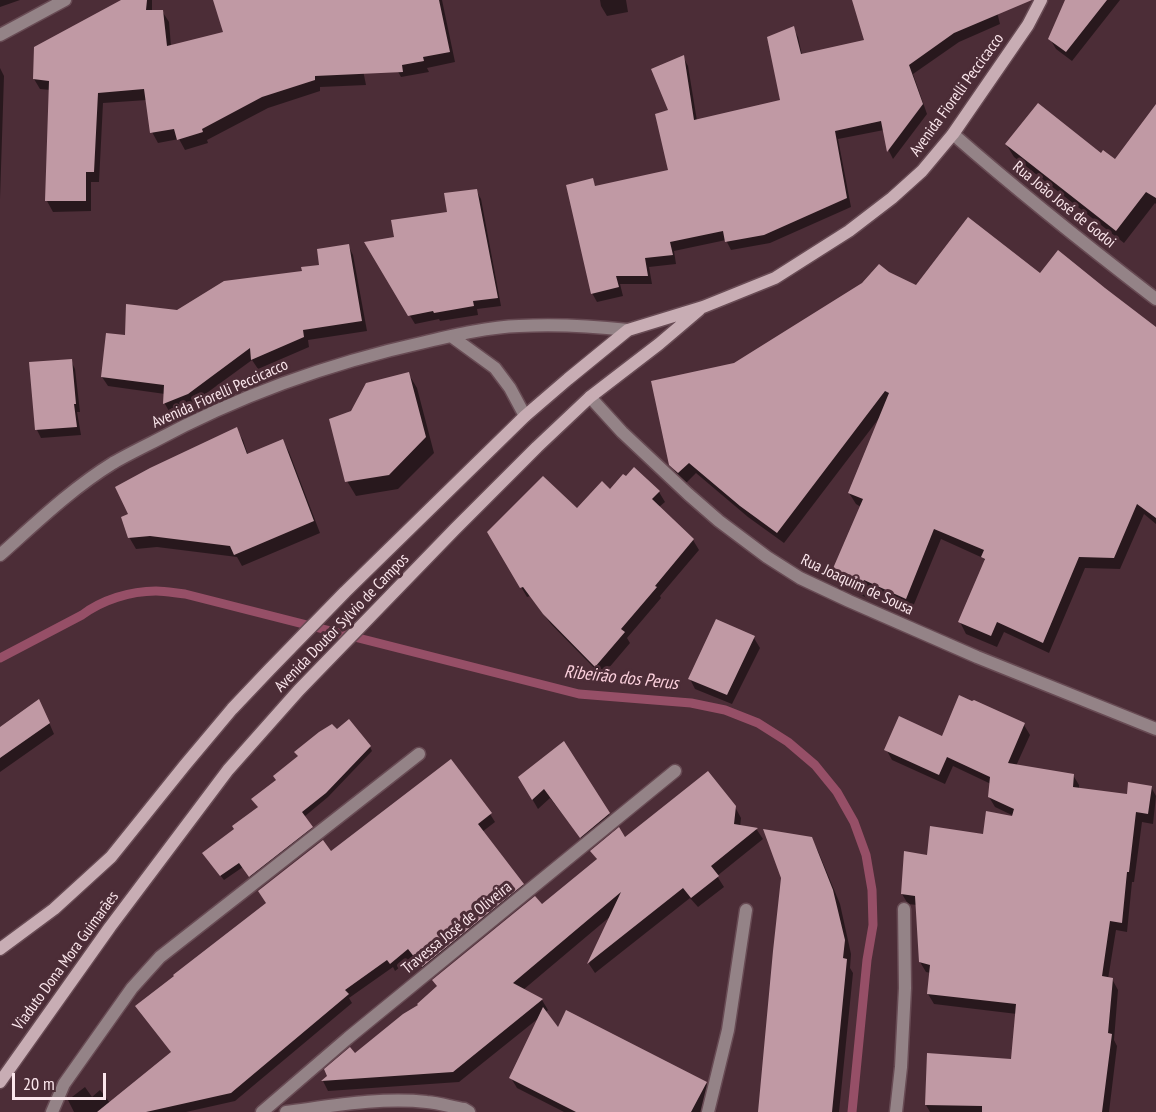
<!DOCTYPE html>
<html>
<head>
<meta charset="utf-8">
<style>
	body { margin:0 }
	#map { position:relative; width:1156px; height:1112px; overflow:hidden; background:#4c2d37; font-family:"PT Sans Narrow",sans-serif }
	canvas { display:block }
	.scale { position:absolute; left:12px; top:1073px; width:94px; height:27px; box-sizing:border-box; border:3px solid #fbe6ec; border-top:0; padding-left:8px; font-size:18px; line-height:21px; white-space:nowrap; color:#fbe6ec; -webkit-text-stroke:4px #4c2d37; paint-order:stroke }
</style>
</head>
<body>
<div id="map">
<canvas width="1156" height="1112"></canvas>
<div class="scale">20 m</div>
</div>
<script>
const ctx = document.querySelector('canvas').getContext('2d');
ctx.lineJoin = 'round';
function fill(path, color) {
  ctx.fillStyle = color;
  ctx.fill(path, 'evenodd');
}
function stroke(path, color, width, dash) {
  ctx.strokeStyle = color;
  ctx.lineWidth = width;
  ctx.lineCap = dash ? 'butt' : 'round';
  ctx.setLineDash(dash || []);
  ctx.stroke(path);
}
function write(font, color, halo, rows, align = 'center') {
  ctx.font = font + ' "PT Sans Narrow",sans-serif';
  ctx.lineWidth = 6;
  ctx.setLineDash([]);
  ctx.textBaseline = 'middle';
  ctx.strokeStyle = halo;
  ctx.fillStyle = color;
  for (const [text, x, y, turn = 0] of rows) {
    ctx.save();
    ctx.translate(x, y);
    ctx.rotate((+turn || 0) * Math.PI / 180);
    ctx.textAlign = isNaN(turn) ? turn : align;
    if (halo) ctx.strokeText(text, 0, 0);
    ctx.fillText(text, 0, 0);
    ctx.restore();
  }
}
fill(new Path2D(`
	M0,0h20l-20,7z
	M124,0h28v12l10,-1 7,11 2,24 54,-13 -10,-33h134l17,85 -46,2v4l-52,17 -61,32 1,3 -23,7 -6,-11 -21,4 -6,-11 -5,-32 -44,3 -4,79h-8v29l-38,1 -6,-11 4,-111 -11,-1 -6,-10z
	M388,0h54l13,62 -28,6 2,4 -28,5 -6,-11z
	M600,0h26l2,12 -21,4 -6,-10z
	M869,0h125l6,24 -41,18 -46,32 14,40 -34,45 -4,-8 -5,-21 -46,9 13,68 -81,36 -39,7 -5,-10 -52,11 2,13 -27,3 3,17h-32l3,12 -26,6 -5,-9v-113l4,7 73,-16 1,-60 13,-54 5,9 9,55 85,-20 11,-73 5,9 4,18 64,-14z
	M1067,0h53l-48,61 -16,-12 -6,-10z
	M0,68l4,8 -4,123z
	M1156,135v69l-1,-1 -31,40 -110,-86 -8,-13 95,11 14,6z
	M476,190l5,9 20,107 -24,3 1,6 -38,6 -1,-2 -24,5 -49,-81 29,-5 54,-25z
	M348,245l5,10 14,76 -59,9 1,7 -51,22 -6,-9 -59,43 -23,10 -5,-9v-10l-57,-8 -6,-9 24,-40 51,-25 126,-39 17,-7z
	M888,273l28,14 124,-12 116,53v196l-12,-10 -24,55 -35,-1 -36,85 -45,-21 -7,15 -31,-13 -6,-12 26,-60 -3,-4 -42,-19 -29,70 -42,-18 -3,7 -27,-13 -7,-12 28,-66 -5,-3 -7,-11 31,-76 -96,126 -36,-26 -52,-44 -11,11 -7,-7 -7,-13 63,-100z
	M71,361l4,8 5,43h-3l4,23 -40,3 -4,-8z
	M408,373l9,15 17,65 -36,36 -42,7 -9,-15 5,-69z
	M236,429l7,11 5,15 35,-14 6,11 31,81 -78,33 -5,-9 -80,-10 -21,2 -7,-12 1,-22z
	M610,492h49l6,10 -6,5 34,33 6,10 -39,46 1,2 -34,40 3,5 -28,33 -51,-52 -21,-28 -3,1 -38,-65 88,-22z
	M717,621l37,17 6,10 -28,56 -37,-15 -5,-10z
	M44,711l10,23 -54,38v-43z
	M1024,725l6,10 -14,31 57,9 6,10v4l49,7 23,-9 5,9 -3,28 -11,-2 -8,60h-2l-5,50 -11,-2 -8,49h4l6,11 -4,50 3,6 -8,66h-179l-4,-7 86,-45 5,-46 -83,-10 -6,-10 3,-21 -5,-1 -6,-10 -3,-57 -9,-1 -6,-10 83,-59 31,-18 -21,-10 -6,-10 2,-13 -38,-18 -8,18 -53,-24 -6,-11 57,-11z
	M336,731l34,16 2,4 -44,46 -24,20 10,15 -62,48 -9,-13 -19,13 -18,-22z
	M563,744l52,80 -28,22 -37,-48 -12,11 -18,-31z
	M735,807l6,11 -1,9 17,3 6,9 -46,37 7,11 -26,20 -8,-9 -95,75 -6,-9 23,-49 -89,75 19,10 6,10 -3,3 13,17 148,53 5,10 -9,19h-138l-47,-24 -6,-10 29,-61 -81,65 -131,9 -5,-10 97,-75 178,-145 -6,-10 33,-12z
	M490,814l5,8 -13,10 41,53 4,8 -100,81 -14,-17 -18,14 -2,-4 -44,31 3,5 -117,98 -49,11h-112l-6,-12 17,-13 7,10 8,-7 10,13 62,-50 -30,-38 -5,-8 194,-154z
	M811,838l7,13 22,53 11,50 -1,14 3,5 -14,139h-80l24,-234z`), '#0007');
stroke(new Path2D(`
	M0,658l82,-43c20,-15 48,-24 74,-24 10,0 19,2 29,3l394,100 112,9 34,7 33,13 30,19 27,23 22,27 17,30 12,33 6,35 1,35 -6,35 -15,152`), '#964f67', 9);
fill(new Path2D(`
	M121,0h26l-1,10h17l4,36 56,-14 -10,-32h226l11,52 -27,5 1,4 -22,4 1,7 -88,4v4l-53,17 -60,32 1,3 -26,8 -3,-11 -24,4 -6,-44 -46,4 -4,79h-8v29h-41l4,-120 -16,-2 1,-32z
	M852,0h180l-78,33 -45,32 14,39 -36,48 -6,-31 -46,10 12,67 -83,37 -39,7 -2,-11 -53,11 3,13 -28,3 3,18h-32l3,11 -28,7 -25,-109 27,-7 2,8 73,-16 -13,-56 13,-4 -17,-41 33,-14 10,65 86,-20 -13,-63 27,-11 7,28 63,-14z
	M1065,0h42l-41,52 -18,-13z
	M1038,103l63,50 2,-3 12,9 41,-55v94l-10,-6 -30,39 -111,-87z
	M477,189l21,109 -25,3 1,5 -40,7 -1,-2 -25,5 -44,-74 30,-5 -3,-17 56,-8 -3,-19z
	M968,217l72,56 18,-23 47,38 51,39v191l-19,-14 -23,54 -35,-1 -36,86 -46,-21 -6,14 -33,-14 27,-63 -4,-2 3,-7 -50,-21 -28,70 -42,-19 -4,7 -29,-14 32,-74 -15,-6 41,-100 -4,-2 -108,142 -37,-27 -51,-43 -11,10 -9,-8 -18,-84 83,-18 128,-80 17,-19 10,8 27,13z
	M349,244l13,77 -59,9 1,7 -53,23 -1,-12 -62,46 -25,10 1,-19 -63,-8 5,-44 19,2 1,-31 51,6 47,-29 78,-10 -1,-4 18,-2 -2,-16z
	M72,359l4,45h-2l3,23 -42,3 -6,-68z
	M409,372l17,65 -37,38 -44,7 -16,-63 22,-8 15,-28z
	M237,427l10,27 36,-15 31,82 -80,34 -4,-9 -80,-10 -22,2 -7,-21 7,-3 -13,-27 35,-19z
	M634,467l26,24 -8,8 42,40 -39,47 2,1 -36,42 4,3 -30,35 -52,-53 -20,-27 -3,1 -33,-56 56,-56 34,32 25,-27 8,8 13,-15 3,2z
	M716,619l39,17 -28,59 -39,-16z
	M959,695l13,6 2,-1 51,23 -17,40 66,11 -1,13 54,7 1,-12 24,4 -4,28 -12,-2 -7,60h-2l-5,51 -12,-2 -8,55 11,2 -5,55 4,1 -10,78h-120v-6l-57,-1 2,-52 84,6 5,-55 -89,-10 3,-29 -11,-3 -4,-66 -14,-2 3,-43 23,4 3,-29 53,8 3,-23 26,5 2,-7 -26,-12 2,-20 -43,-20 -8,18 -55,-25 15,-34 43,20z
	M39,699l11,24 -50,35v-31z
	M349,719l22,27 -45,47 -24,19 11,15 -64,50 -10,-14 -19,13 -18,-23 32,-24 -2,-3 26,-19 -7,-8 25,-19 -3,-4 25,-20 -4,-4 25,-20 13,-8 5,5z
	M564,741l46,72 -30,25 -36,-49 -12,11 -14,-23z
	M451,759l41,54 -14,11 46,60 -102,83 -14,-18 -18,15 -3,-4 -42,30 4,4 -118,99 -85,19h-49l74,-60 -36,-46 39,-30 -1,-1 93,-72 -8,-12 65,-51 8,11z
	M708,771l28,35 -2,18 24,4 -47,38 8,10 -28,22 -8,-10 -96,76 34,-72 -108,91 30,16 -90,73 -132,9 6,-5 -3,-7 26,-22 5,6 48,-39 15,-9 -1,-1 20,-18 -5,-6 103,-84 7,8 55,-45 -7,-8 29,-24 6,10z
	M763,829l49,8 21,53 12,50 -2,18 4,1 -15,153h-74l15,-161 8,-73z
	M543,1007l15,20 8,-17 141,72 -16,30h-115l-67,-34z`), '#c099a4');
const lane = new Path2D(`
	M52,1112l12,-28 68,-96 28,-31 259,-203
	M708,1112l20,-82 18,-120
	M896,1112l5,-45 4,-79 -1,-79`);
const street = new Path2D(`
	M0,35l65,-35
	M953,134c65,57 134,112 203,165
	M451,336l44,32 15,20 15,28
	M590,397l32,35 66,62 31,27 48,36 33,21 49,23 128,56 179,72
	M0,555c36,-32 71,-66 113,-92 12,-7 26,-14 40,-21 85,-46 177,-79 272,-100 30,-7 64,-15 94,-16 37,-2 73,0 109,4
	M262,1112l86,-74 327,-267
	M286,1112c46,-6 94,-15 141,-10 12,1 25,5 37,7l5,3`);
const secondary = new Path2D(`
	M0,949l54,-40 57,-52 74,-92 47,-56 37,-39 76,-78 180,-176 43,-37 60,-49 75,-23 72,-29 74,-47 43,-33 30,-27 31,-37 75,-109 13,-25
	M0,1082l110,-155 118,-157 71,-80 156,-161 82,-82 53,-50 69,-53 40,-34`);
stroke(lane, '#684b54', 15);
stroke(street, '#684b54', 15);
stroke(secondary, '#684b54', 15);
stroke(lane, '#948387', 12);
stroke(street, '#948387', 12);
stroke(secondary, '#c8adb4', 12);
write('16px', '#fbe6ec', '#4c2d37', [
	["Avenida Fiorelli Peccicacco",957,95,-54],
	["Rua João José de Godoi",1064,205,39],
	["Avenida Fiorelli Peccicacco",220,394,-24],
	["Rua Joaquim de Sousa",857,585,25],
	["Avenida Doutor Sylvio de Campos",342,623,-46],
	["Travessa José de Oliveira",457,928,-39],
	["Viaduto Dona Mora Guimarães",66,961,-54]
]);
write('italic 18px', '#fcd1dd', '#4c2d37', [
	["Ribeirão dos Perus",621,678,6]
]);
</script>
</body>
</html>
